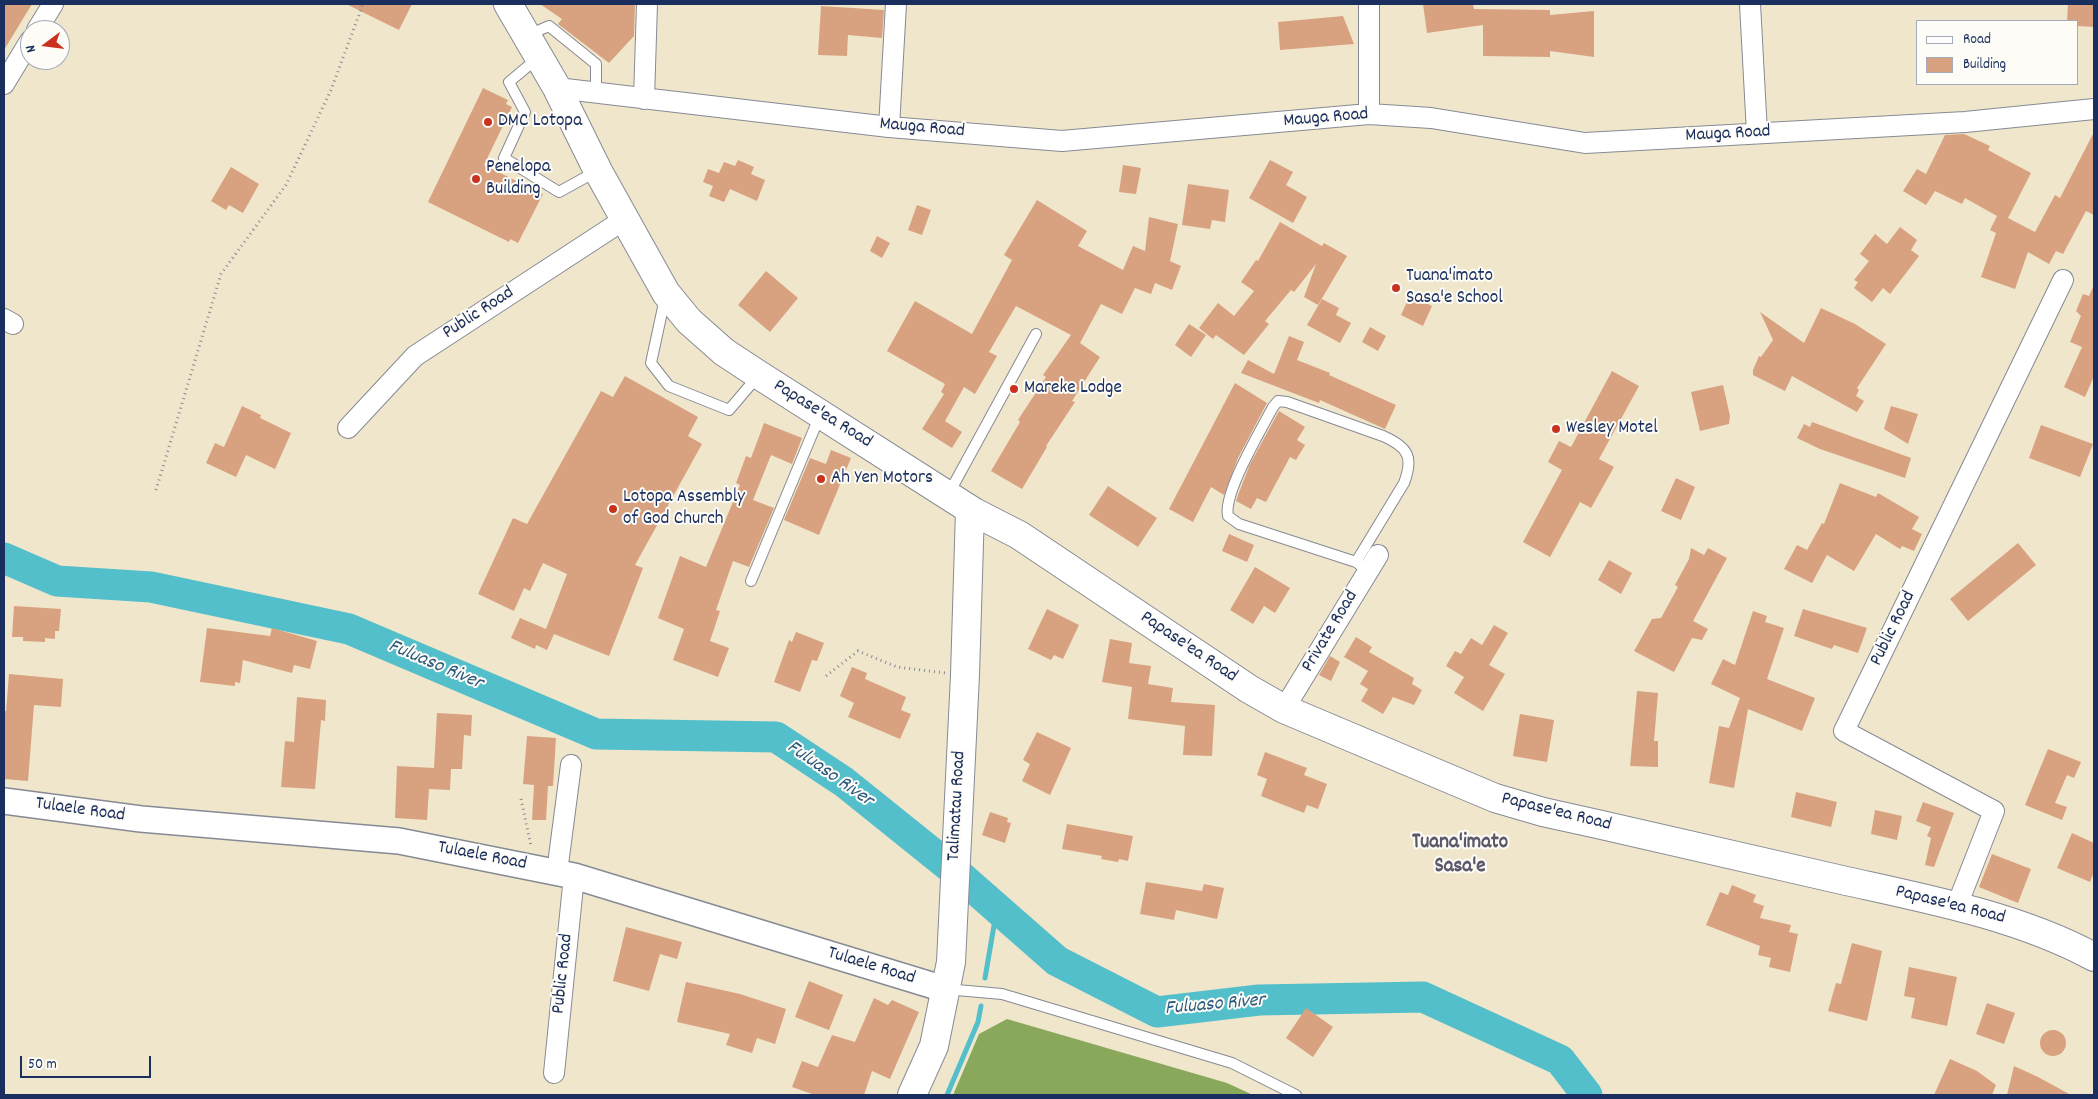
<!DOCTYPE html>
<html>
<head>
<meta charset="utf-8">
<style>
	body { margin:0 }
	#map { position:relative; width:2098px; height:1099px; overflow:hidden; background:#f0e6cb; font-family:Dekko,sans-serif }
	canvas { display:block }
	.frame { position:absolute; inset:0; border:5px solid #1b2f5e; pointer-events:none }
	.legend { position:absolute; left:1916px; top:20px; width:162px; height:65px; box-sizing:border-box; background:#fdfcf7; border:1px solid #a3aaba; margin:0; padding:6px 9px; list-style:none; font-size:15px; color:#1b2f5e }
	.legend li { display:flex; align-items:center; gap:10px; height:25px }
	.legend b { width:25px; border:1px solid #a3aaba }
	.north { position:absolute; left:20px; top:20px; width:50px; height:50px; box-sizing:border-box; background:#fdfcf7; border:1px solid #a3aaba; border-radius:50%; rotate:255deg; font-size:14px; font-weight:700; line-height:20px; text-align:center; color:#1b2f5e }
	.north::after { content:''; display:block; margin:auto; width:18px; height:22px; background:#c8321e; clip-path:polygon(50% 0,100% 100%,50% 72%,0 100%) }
	.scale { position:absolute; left:20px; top:1056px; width:131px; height:22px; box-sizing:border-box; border:2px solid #1b2f5e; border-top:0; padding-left:6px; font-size:15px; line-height:18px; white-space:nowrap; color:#1b2f5e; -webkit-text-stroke:4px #fdfcf7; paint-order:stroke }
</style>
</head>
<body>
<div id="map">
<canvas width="2098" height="1099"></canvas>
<div class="frame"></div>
<ul class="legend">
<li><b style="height:6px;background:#fff"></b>Road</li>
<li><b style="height:14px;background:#d8a280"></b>Building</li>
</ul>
<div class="north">N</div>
<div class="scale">50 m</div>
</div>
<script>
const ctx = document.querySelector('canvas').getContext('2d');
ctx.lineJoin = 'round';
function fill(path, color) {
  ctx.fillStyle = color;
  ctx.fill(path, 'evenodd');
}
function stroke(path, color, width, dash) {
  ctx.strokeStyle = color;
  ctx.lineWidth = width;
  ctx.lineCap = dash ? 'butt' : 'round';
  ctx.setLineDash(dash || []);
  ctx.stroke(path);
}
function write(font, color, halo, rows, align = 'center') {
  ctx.font = font + ' Dekko,sans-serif';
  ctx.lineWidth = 4;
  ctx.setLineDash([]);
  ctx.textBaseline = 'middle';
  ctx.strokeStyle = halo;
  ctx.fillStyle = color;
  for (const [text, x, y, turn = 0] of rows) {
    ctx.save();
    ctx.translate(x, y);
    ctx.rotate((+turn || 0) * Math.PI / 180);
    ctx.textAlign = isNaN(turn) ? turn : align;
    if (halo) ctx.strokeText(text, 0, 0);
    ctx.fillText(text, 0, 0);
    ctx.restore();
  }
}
fill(new Path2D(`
	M1007,1019l220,64 26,12h-300l26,-61z`), '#89a85c');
stroke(new Path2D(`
	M985,978l12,-70
	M947,1095l31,-73 3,-16`), '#52bfcb', 5);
stroke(new Path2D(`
	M4,558l53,23 94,6 198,42 247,105 180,3 68,45 107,86 106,93 100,51 102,-12 164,-3 137,63 27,35`), '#52bfcb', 31);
fill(new Path2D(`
	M4,4h28l-28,46z
	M346,4h66l-13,26z
	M540,4h95l-1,32 -25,27 -51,-39 4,-5z
	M1423,4h50l1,5 76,1v5l44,-4v46l-44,-6v6l-67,-1v-31l-56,8z
	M2068,4h26v23l-17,-1v-5h-10z
	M821,6l63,4 -2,28 -34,-3 -1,21 -29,-1z
	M1343,16l11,28 -74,6 -2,-28z
	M483,88l25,12 -2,4 6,3 -28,58 59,29 -25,49 -8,-4 -1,3 -81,-40z
	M2094,132v83l-8,-4 -23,43 -7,-3 -7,13 -21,-12 -13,37 -34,-12 15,-44 -6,-3 7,-14 -32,-18 -3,6 -27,-13 -9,14 -23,-14 14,-22 9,5 19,-39 19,-1 26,12 -2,4 43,23 -23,45 27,14 20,-37 5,3z
	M738,160l16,7 -3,7 14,6 -8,21 -27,-12 -6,13 -15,-6 4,-10 -10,-4 5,-13 11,4 5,-11 11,4z
	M1270,160l23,12 -7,13 21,12 -14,26 -44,-25z
	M1123,165l18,3 -5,26 -17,-2z
	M231,167l28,17 -16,29 -14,-8 -3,5 -15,-9z
	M1188,184l41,6 -4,32 -13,-2 -2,9 -28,-4z
	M1037,200l50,31 -9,15 45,24 10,-24 12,5 4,-34 29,7 -8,37 11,5 -9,24 -17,-7 -4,11 -16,-6 -13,26 -21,-10 -21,39 20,14 -28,44 3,1 -29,44 1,1 -25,42 -31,-18 29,-49 -2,-2 28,-43 -3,-2 28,-40 -55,-29 -27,46 8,4 -22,38 -11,-7 -19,34 17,11 -10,16 -30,-19 22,-35 -3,-2 4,-8 -58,-33 28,-50 57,33 40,-74 -8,-5z
	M917,205l14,5 -9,25 -14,-5z
	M1280,222l42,24 2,-3 23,13 -29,49 -14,-8 12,-33 -22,28 -3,-2 -26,31 4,3 -25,31 -28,-20 -3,4 -14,-11 19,-25 16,13 20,-25 -13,-9 15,-22 2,1z
	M1900,227l17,13 -6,10 8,6 -29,38 -7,-6 -11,14 -18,-14 4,-6 -4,-2 15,-19 -9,-7 15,-20 12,10z
	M877,236l13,7 -8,15 -12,-7z
	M766,271l32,27 -28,34 -32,-27z
	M2094,285v91l-9,21 -21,-10 18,-40 -12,-5 11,-26 -5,-5 7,-17 6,2z
	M1410,295l22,11 -9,20 -22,-11z
	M1322,299l17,9 -3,7 15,8 -11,20 -33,-18z
	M1821,308l34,16 31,20 -29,44 2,2 -3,6 8,5 -7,11 -65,-36 -7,15 -32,-16v-5l6,-14 2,1 12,-17 -13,-28 44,31z
	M1189,324l17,11 -15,22 -16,-12z
	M1370,327l16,9 -8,15 -16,-9z
	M1289,336l15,6 -7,18 33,13 -1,2 67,30 -11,24 -65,-29 -1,3 -78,-30 7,-13 26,14z
	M1612,371l27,15 -40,73 15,8 -23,41 -11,-6 -30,55 -27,-15 39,-72 -14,-8 11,-21 12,6z
	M625,376l73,41 -10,19 14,8 -67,121 8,3 -34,88 -55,-22 -7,16 -11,-5 -1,4 -24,-11 9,-20 26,11 21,-55 -24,-11 -13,28 -6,-3 -10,23 -36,-17 35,-76 14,6 74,-133 12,6z
	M1235,383l32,20 -29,55 -14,37 -13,-8 -18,35 -24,-13z
	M1723,385l7,31 -1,8 -29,7 -9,-39z
	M242,406l19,9 -1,3 31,15 -16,36 -29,-14 -10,22 -30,-14 9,-20 9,4z
	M1891,406l27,8 -10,30 -24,-15z
	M1279,411l26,16 -8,13 8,5 -9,15 -6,-3 -24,45 -9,-4 -6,11 -15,-8 2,-6 12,-31z
	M1812,422l99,36 -6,20 -85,-29 -23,-11 7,-14 6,3z
	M764,423l38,15 -10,26 -21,-9 -18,45 21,8 -25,59 -16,-6 -17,49 4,1 -10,30 19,7 -11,29 -45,-17 11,-31 -26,-11 22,-62 26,11 34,-82 -4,-2 10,-27 5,2z
	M2041,425l52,19 -13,33 -51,-19z
	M831,450l20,8 -32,77 -35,-15 26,-62 16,6z
	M1676,478l19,9 -14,33 -20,-9z
	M1840,483l36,14 2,-4 41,24 -7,12 10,5 -8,17 -12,-5 -2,3 -24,-15 -22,37 -27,-16 -15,28 -28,-14 13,-24 10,5 15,-27 2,1z
	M1108,486l49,32 -19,29 -49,-32z
	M1229,534l25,11 -7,17 -25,-11z
	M2018,543l18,22 -68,56 -18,-22z
	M1691,548l13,7 4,-7 19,10 -34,63 15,8 -6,11 -10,-2 -18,34 -40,-21 18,-32 9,-1 17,-31 -3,-2 14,-26z
	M1609,560l23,13 -11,21 -23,-14z
	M1255,567l35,21 -15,25 -11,-7 -11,18 -23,-14z
	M14,606l47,3 -2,22h-4v8l-10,-1v4l-22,-1v-4h-11z
	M1047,609l32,16 -16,34 -9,-4 -3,5 -23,-11z
	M1803,609l64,19 -9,25 -24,-8 -2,4 -38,-13z
	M1753,611l14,5 -2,6 19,6 -17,51 48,19 -13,33 -54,-22 -14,79 -25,-5 10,-57 10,2 11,-30 -29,-14 12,-25 12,6z
	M1494,625l14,8 -19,32 16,9 -22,37 -29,-18 10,-16 -18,-11 9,-15 6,3 10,-16 11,7z
	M207,628l63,8 2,-8 45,13 -7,28 -16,-4 -2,8 -49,-13 -3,23 -5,-1v4l-35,-4z
	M796,632l28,11 -7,18 -5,-1 -12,32 -26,-10 15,-42 3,2z
	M1356,637l16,10 -3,5 45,26 -2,6 10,6 -8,15 -21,-8 -10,17 -22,-13 7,-12 -8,-5 8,-13 -24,-14z
	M1110,639l22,4 -3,20 22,3 -3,18 25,4 -2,14 44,3 -3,51 -29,-1 2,-29 -57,-7 4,-32 -30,-5z
	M1330,656l10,6 -9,19 -12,-6z
	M852,667l15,6 -2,6 41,18 -5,13 10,4 -11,25 -52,-22 6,-14 -14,-7z
	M9,674l54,5 -2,28 -27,-2 -6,76 -24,-2v-68h2z
	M1637,691l21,2 -4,48h4v26l-28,-1z
	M297,697l29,3 -1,21 -4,-1 -6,69 -34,-2 4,-46 9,1z
	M437,713l35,2 -1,21 -7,-1 -2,34h-11l-1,21 -21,-1 -2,31 -32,-2 2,-52 37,2z
	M1520,714l34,6 -7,42 -34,-6z
	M1037,732l34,16 -21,47 -28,-14 8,-17 -7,-4z
	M527,736l29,2 -3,48h-5l-2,34h-14l2,-35 -11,-1z
	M2048,749l33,13 -7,16 -7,-3 -12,28 12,4 -5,13 -37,-15z
	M1265,752l42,16 -3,7 23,9 -9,25 -11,-4 -3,8 -43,-17 6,-17 -10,-4z
	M1796,792l41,10 -6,25 -40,-10z
	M1923,802l31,11 -20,54 -9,-2 6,-27 -4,-2 4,-9 -15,-6z
	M1875,810l27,6 -5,24 -26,-6z
	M990,812l18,6 -1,4 4,1 -6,20 -23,-8z
	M1067,824l66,12 -5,25 -9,-2 -1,3 -17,-3 1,-3 -40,-7z
	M2072,833l22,10v29l-4,10 -33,-14z
	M1992,854l39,15 -13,34 -39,-16z
	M1146,882l56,9 2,-7 20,4 -7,31 -41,-9 -2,10 -34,-6z
	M1732,885l24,10 -3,7 11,4 -4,12 31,7 -2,7 9,2 -8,38 -21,-5 2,-9 -13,-3 2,-9 -54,-21 14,-33 8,3z
	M626,927l56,15 -5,17 -17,-5 -11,37 -36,-10z
	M1852,943l30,8 -15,70 -39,-10 8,-28 5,1z
	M1909,967l48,10 -10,49 -36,-8 4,-20 -11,-2z
	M809,981l34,14 -14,35 -34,-13z
	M686,982l54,12 46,15 -11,35 -18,-6 -5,15 -26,-8 4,-11 -53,-12z
	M874,998l14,7 4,-5 27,12 -29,67 -18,-8 -8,24h-49l-23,-8 10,-26 16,6 14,-32 23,7z
	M1987,1003l28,10 -11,31 -28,-10z
	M1306,1008l27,19 -20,30 -27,-19z
	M2040 1043a13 13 0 1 1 26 0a13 13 0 1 1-26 0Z
	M1950,1059l27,12 19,14 -4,10h-58z
	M2014,1066l24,11 33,18h-64z`), '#d8a280');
const service = new Path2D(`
	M528,35l21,-9 47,38v29
	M539,57l-30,25 16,30 -21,46 55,34 38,-21
	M665,298l-14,65 18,23 60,24 29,-34
	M948,495l88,-161
	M1356,562l48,-79c10,-26 4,-36 -21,-47l-96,-34 -9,-1 -5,6c-12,23 -50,86 -45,109l11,8 117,38 12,9
	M751,581l69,-166
	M945,989l57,5 230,69 64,32`);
const minor = new Path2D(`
	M1750,4l7,129
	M37,30l16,-26
	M4,84l26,-43
	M557,88l332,39 173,14 307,-27 62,4 154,25 380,-21 129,-13
	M644,99l3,-95
	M1369,114v-110
	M889,127l7,-123
	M4,319l9,5
	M348,428l67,-72 210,-137
	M1284,709l94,-154
	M557,872l14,-107
	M1956,908l38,-97 -150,-80 219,-451
	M554,1073l20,-197`);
const tertiary = new Path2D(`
	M4,801l137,18 258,22 175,35 370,113`);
const secondary = new Path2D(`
	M508,4l49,84 41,83 49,88 19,34 23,28 35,31 35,23 215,137 45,23 230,154 35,20 211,89 48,14c100,22 200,45 299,68 85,19 176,36 252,77
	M912,1095l22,-49 17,-84 14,-287 5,-165`);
stroke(service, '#868a94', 12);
stroke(minor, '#868a94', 22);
stroke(tertiary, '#868a94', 28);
stroke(secondary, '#868a94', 30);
stroke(new Path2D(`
	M156,490l65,-216 65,-89 45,-95 32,-86
	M826,676l32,-25 39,16 48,6
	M521,799l10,47`), '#868a94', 3, [1, 4]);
stroke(service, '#fff', 10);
stroke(minor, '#fff', 20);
stroke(tertiary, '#fff', 25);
stroke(secondary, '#fff', 28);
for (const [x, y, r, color] of [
	[488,122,5,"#c8321e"],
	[476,179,5,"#c8321e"],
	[1396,288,5,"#c8321e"],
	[1014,389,5,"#c8321e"],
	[1556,429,5,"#c8321e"],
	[821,479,5,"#c8321e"],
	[613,509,5,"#c8321e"]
]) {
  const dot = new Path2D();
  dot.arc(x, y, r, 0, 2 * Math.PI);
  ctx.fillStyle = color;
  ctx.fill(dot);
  stroke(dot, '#fdfcf7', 2);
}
write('19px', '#1b2f5e', '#fdfcf7', [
	["Mauga Road",1326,119,-5],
	["Mauga Road",922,129,5],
	["Mauga Road",1728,135,-3],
	["Public Road",479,314,-33],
	["Papase'ea Road",822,415,32],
	["Public Road",1894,629,-64],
	["Private Road",1331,632,-59],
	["Papase'ea Road",1188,648,34],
	["Talimatau Road",958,806,-87],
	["Tulaele Road",80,811,8],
	["Papase'ea Road",1556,813,14],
	["Tulaele Road",482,857,11],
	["Papase'ea Road",1950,906,14],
	["Tulaele Road",871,967,17],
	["Public Road",564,974,-84]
]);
write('19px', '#1b2f5e', '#fdfcf7', [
	["DMC Lotopa",498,122],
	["Penelopa",486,168],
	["Building",486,190],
	["Tuana'imato",1406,277],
	["Sasa'e School",1406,299],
	["Mareke Lodge",1024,389],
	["Wesley Motel",1566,429],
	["Ah Yen Motors",831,479],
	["Lotopa Assembly",623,498],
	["of God Church",623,520]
], 'left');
write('italic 20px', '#2c5a7f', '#fdfcf7', [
	["Fuluaso River",435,666,23],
	["Fuluaso River",829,775,35],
	["Fuluaso River",1215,1006,-5]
]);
write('bold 21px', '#5d576a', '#fdfcf7', [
	["Tuana'imato",1460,844],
	["Sasa'e",1460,868]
]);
</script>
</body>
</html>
